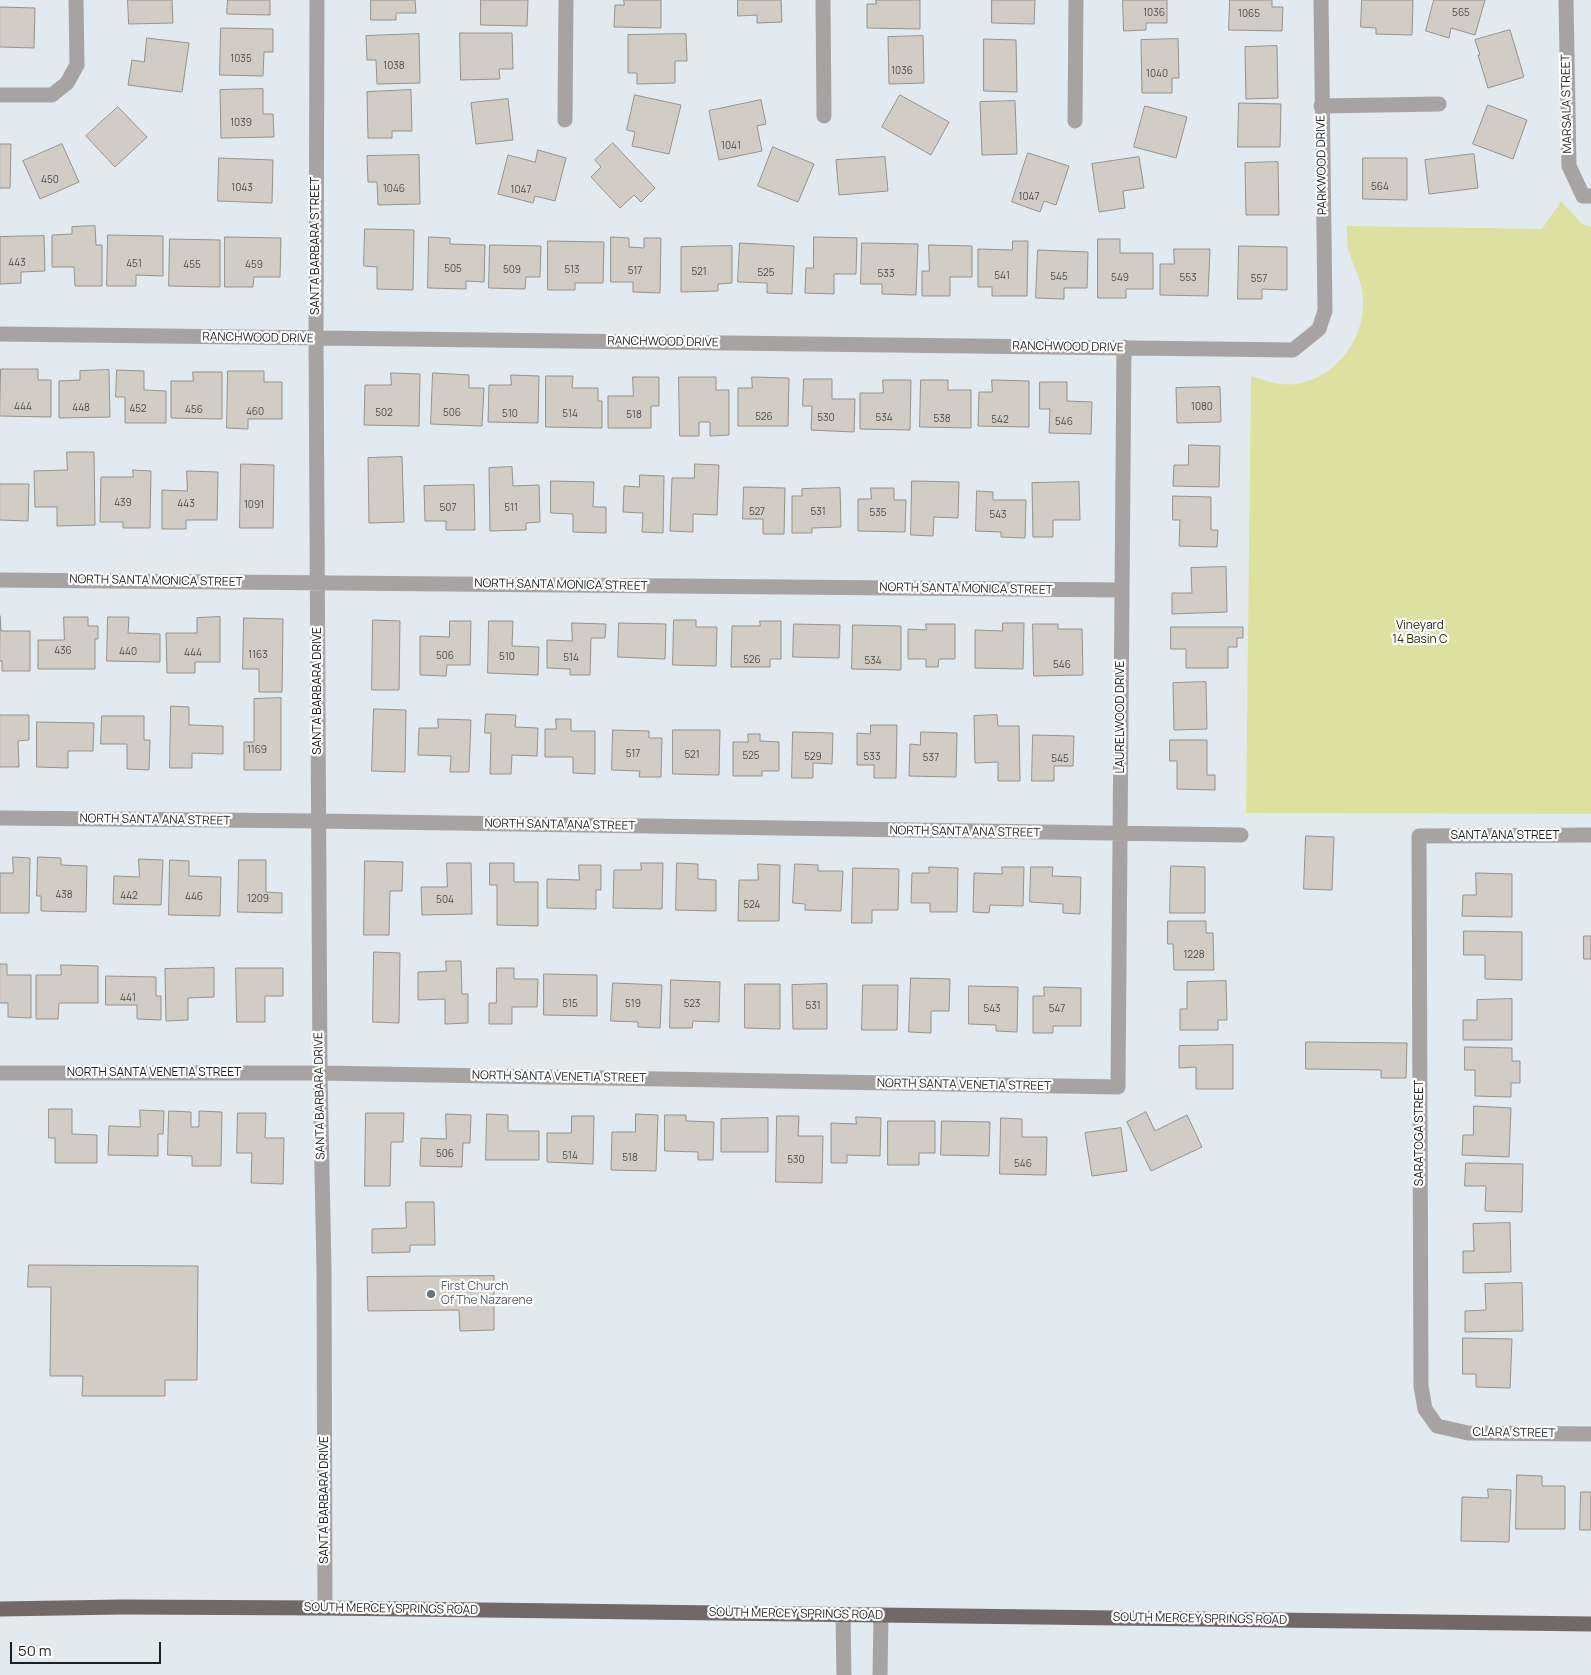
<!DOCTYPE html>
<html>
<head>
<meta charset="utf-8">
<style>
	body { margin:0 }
	#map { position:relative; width:1591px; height:1675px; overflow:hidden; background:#e2e9ef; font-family:Manrope,sans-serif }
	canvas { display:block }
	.scale { position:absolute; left:10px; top:1642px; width:151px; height:22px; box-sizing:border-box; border:2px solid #1e2123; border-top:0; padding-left:6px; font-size:15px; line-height:18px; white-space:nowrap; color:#1e2123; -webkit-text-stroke:4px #fff; paint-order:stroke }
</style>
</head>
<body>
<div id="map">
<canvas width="1591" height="1675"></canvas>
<div class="scale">50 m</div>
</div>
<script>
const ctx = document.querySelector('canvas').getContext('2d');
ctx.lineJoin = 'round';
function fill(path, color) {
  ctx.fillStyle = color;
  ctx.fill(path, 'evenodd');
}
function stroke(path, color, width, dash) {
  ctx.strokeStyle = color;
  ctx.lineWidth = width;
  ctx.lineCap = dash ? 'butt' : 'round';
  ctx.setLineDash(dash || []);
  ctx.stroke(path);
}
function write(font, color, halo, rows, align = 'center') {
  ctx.font = font + ' Manrope,sans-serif';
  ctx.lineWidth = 4.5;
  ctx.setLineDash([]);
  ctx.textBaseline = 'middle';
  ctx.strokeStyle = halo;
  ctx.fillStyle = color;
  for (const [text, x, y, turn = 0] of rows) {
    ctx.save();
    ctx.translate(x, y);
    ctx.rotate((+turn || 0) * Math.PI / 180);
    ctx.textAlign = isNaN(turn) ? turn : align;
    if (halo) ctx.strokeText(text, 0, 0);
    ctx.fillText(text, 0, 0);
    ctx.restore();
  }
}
fill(new Path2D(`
	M1561,201l20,22 10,4v587l-345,-1 5,-437c14,5 30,10 45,8 44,-7 73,-51 66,-94 -2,-14 -10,-27 -14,-41 -1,-7 -1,-15 -1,-23l195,3z`), '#dce1a0');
const building = new Path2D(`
	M128,0h44l1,23 -44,1z
	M228,0h42v15l-43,-1z
	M371,0h44l1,13h-20v7h-25z
	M481,0h47l-1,26 -46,-1z
	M624,0h37v28l-47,-1 1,-22h9z
	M738,0h43l1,22 -25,1v-8l-19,1z
	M876,0h44v29l-53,-1v-24h9z
	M992,0h43l-1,24 -42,-1z
	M1123,0h44v23h-21v7l-22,1z
	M1230,0h42v7h11l-1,24 -53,-1z
	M1362,0h51l-1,35 -36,-1v-6l-15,-1z
	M1434,0h51l-10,35 -24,-7 -2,10 -23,-7z
	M0,7l35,1 -1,40 -34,-1z
	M221,28l52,1v23h-9l-1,24 -43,-1z
	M1510,30l14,47 -36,11 -10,-33h2l-5,-15z
	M460,33h52l1,36h-14l1,10 -39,1z
	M419,34l1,49 -43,1 -1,-24h-9l-1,-24z
	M686,34l1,27h-12v22l-38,1v-11h-9v-38z
	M923,36l1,47 -35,1 -1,-47z
	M147,38l42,5 -7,49 -54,-7 4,-25 12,2z
	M984,39l32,1 1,52 -33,-1z
	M1178,39l1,39h-7v15h-30l-1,-53z
	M1277,46l1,52 -32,1 -1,-52z
	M263,89v25h10l1,23 -53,1 -1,-48z
	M411,90l1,41h-20v7h-24l-1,-46z
	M635,95l46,10 -12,49 -37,-8 3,-14 -8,-2z
	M900,95l49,27 -18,33 -49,-28z
	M508,99l5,41 -37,4 -5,-41z
	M761,100l5,24 -9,2 5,25 -43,9 -10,-49z
	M1015,101l2,53 -35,1 -2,-53z
	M1239,103l42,1 -1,43h-42z
	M1488,105l39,15 -14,39 -40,-15z
	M1145,106l42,11 -11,41 -42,-11z
	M118,107l29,30 -32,30 -29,-31z
	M613,143l42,45 -14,14 -7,-7 -14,13 -29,-31 10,-10 -6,-7z
	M0,144h11l-1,44h-10z
	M62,144l17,38 -39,17 -17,-38z
	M773,147l41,17 -16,38 -40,-16z
	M538,150l28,8 -11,43 -20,-5 -2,7 -35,-9 10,-39 27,7z
	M1028,153l41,13 -13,39 -12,-4 -4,11 -28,-10z
	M1474,154l4,34 -49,6 -4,-34z
	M419,155l1,49 -42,1 -1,-23h-9l-1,-26z
	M885,157l3,34 -49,4 -3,-35z
	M1139,157l5,31 -21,3 2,17 -26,4 -7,-48z
	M219,158l54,2 -1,43 -54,-2z
	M1363,158h44v42l-44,-1z
	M1278,162l1,53h-33l-1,-52z
	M95,226l1,19h6v41h-27l-1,-19h-22v-32l20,-1v-7z
	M365,229l49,1 -1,60 -36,-1v-22l-13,-1z
	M108,235l55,1v40l-27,-1v11h-29z
	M44,236l1,35 -24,1v11l-21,1v-47z
	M225,237l56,1 -1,39h-26l-1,10h-28z
	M429,237l21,1v6l35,1 -1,37 -18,-1v8l-38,-1z
	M611,237l18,1v9l15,1v-10h17l-1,55 -27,-1v-10h-22z
	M814,237l43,1 -1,36h-22v20l-29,-1 1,-25h7z
	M170,239l50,1v47l-51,-1z
	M1098,239h22v14h33v36h-27v9h-28z
	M548,241l56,1 -1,41h-28v7h-27z
	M1013,241h15l-1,55h-35v-9h-14v-38l34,1z
	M740,243l54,3 -2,48 -25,-1v-10l-29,-1z
	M862,243l56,1 -2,51 -34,-1v-10h-21z
	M490,245l51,1 -1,31h-14l-1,12 -36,-1z
	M929,245l43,1v31h-22v19h-28v-25h7z
	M732,246v37l-14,1v7l-37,1v-45z
	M1239,246l48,1v43l-25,-1v10h-24z
	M1174,249h36l-2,47 -48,-1v-31h14z
	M1038,250l50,2 -1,36h-23v11l-28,-1z
	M1,369h37v11h13v37l-51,-1z
	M109,370l1,47 -51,1v-37l21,-1v-9z
	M117,370l27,1v19l22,1v32h-41v-26h-9z
	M228,371h36v11h18v37h-34v10l-21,-1z
	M193,372h29v47l-51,-1v-37h22z
	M391,373l29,1 -1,52 -55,-1 1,-40h26z
	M433,373l36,2v13h15l-2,38 -51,-2z
	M511,375l28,1 -1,47 -50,-1 1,-37h22z
	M546,376h27l-1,12h26v13h4v27l-56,-1z
	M633,377h26v29h-8v22h-43v-32h25z
	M679,377h37v13h13v45l-19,1v-14h-11v14h-19z
	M752,377l37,1 -1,48h-50v-38h14z
	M804,379h28v20h23l-1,33 -43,-2 1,-24h-9z
	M883,380h28l-1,50 -50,-1v-36h23z
	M921,380h27v10h23v38l-51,-1z
	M992,380l37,1v46l-51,-1 1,-34h13z
	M1040,382h27v19l25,1 -1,32 -42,-1 1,-24h-10z
	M1220,387l1,35 -44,1 -1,-35z
	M1189,445l31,1 -1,41 -46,-1 1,-21h14z
	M67,452h27l1,73 -38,1v-19h-22l-1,-36 33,-1z
	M402,457l2,65 -35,1 -1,-65z
	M241,464l33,1 -1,63h-33z
	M695,464l24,1 -2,50 -24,-1v18l-23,-1 2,-53h22z
	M512,467l1,19 26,-1 1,37 -14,1v7l-36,1 -1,-63z
	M133,470l18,1 -1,57h-27v-6h-23l1,-45h32z
	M187,471l31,1 -1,48h-31v9h-24v-39l25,1z
	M640,475l24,1 -1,57 -21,-1 1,-19 -20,-1 1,-26 15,1z
	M551,481l43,1 -1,25h13v26l-33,-1v-18l-22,-1z
	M912,481l47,1 -1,36 -24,-1 -1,19 -22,-1z
	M1079,482l1,38h-27v17h-20l-1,-54z
	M0,484h29l-1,37 -28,-1z
	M474,485l1,45h-29v-9h-21l-1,-35z
	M744,487l41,1 -1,46h-21v-15h-20z
	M840,488l1,39 -29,1v5h-20v-37h10v-7z
	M871,488h23v12h12l-1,32 -47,-1v-32h13z
	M977,491l16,1v8h33l-1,38 -24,-1v-5l-25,-1z
	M1173,496l38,1v33h7l-1,17 -38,-1 1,-26h-7z
	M1226,567l1,45 -55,2v-21h20l-1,-25z
	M0,616l1,15h29v40h-28v-10h-2z
	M64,617h24v9h10v13h-3v30h-57v-29h26z
	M108,617h21l-1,16 32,1v28l-53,-1z
	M220,617v45h-25v11h-28l-1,-40h31v-15z
	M244,618l39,1 -1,73h-23v-23h-16z
	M373,620l27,1 -1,69h-27z
	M674,620h22v7h21l-1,39 -43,-1z
	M450,621h21l-1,44h-23l-1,11 -26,-1v-39l29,1z
	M489,621h24l-1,25 27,1 -1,28 -50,-2z
	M760,621h21v38h-11v8h-39l1,-41h28z
	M572,623l34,1 -1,14h-14l-1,37h-20v-6l-23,-1v-28l25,1z
	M619,623l47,1 -1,35 -47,-2z
	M1003,623h21l-1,46 -48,-1v-38l27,1z
	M794,624l46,1 -1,33 -46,-1z
	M926,624h29v35h-16l-1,8h-12v-8h-18v-30l18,1z
	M1033,624h25v5h24l1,46 -49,1z
	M853,625l48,1v44l-49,-1z
	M1171,627h72v11h-6v9h-9v21h-42v-19h-15z
	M1206,682l1,47 -33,1 -1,-47z
	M281,698v72h-37v-28h10v-43z
	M171,706l18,1v18l34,1v28l-31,-1v15h-22z
	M374,709l32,1 -1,62 -33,-1z
	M486,714l30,1 -1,12 23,1 -1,28 -25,-1 -1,19h-21l1,-41h-6z
	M0,715h29v25l-11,1 1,26h-19z
	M997,715l1,11h21l1,55h-22v-19l-23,1 -1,-47z
	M102,716h42v24h6l-1,30 -22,-1v-25h-26z
	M438,719l33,1 -2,52h-19l1,-16 -33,-1 1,-27h19z
	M556,719h15v12h24v43l-22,-1v-16h-28v-28h11z
	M37,722l57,1 -1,28h-25v17l-31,-1z
	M871,725h26l-1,53h-22v-13h-17v-32l13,1z
	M613,730l36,1v7h13l-1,39h-22l1,-6 -28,-1z
	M673,730h47l-1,45 -46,-1z
	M793,732l40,1 -1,31 -19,-1v15h-21z
	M921,732l36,1 -1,44 -47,-1 1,-32 10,1z
	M748,734h12v7l19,1v29h-17v5h-29v-34h15z
	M1033,735l41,1 -1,30h-19v15h-22z
	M1170,740h37v35h8v15l-38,-1v-28h-7z
	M1306,836l28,1 -2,53 -28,-1z
	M13,857l17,1 -1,55h-29v-40h13z
	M38,857l23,1v7l26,1 -1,46 -45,-1v-15h-4z
	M139,859l24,1 -2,45 -48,-1 1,-28 25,1z
	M170,860l19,1v15l32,1 -1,39 -51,-1z
	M239,860h27v32l16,1v20l-44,-1z
	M365,861l38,1 -1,29h-12l-1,44h-25z
	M447,863h24l1,51 -50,1 -1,-28h26z
	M490,863h24v19h24v44l-41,-1v-40h-7z
	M641,863h22l-1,46 -49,-1 1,-38h27z
	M677,863l21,1v15l18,1v31l-40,-1z
	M758,864l22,1 -1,56h-41l1,-41h19z
	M795,864l23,1v6h25l-2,40 -36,-1v-6l-12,-1z
	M579,865h22v25h-5v19l-49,-1v-29l32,1z
	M1171,866l34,1v46h-35z
	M929,867l29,1 -1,44h-27v-9h-19l1,-30h17z
	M1002,867h22l-1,39 -33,-1 -1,8 -16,-1 1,-39 28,1z
	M1031,867h22l-1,9 29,1 -1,37 -17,-1v-9l-33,-2z
	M853,868l46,1 -1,41h-26v13h-20z
	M1476,873l36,1v43l-50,-1 1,-21h13z
	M1168,921h38v12h7l1,37h-40l-1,-26h-5z
	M1464,931l58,1v48l-37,-1v-24h-21z
	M1584,936h7v23h-7z
	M374,952l26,1 -1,70 -26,-1z
	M446,961h15l1,33h6v29l-23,1v-25l-27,1v-28l28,-1z
	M0,964h7v11h24v43l-23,-1v-14h-8z
	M61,965l37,1v37h-39l-1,16h-22v-44h25z
	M214,968v29l-26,1v22l-22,1 -1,-52z
	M236,968h47v28h-18v26h-28z
	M497,968h17v11h24l-1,28h-25v17h-23v-21h7z
	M544,974l53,1v41l-53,-1z
	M106,976l50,1v19h5v24l-24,-1v-14h-31z
	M911,978l39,1 -1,32h-18v22l-22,-1z
	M671,980l49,2 -1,40 -26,-1 -1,7h-22z
	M1226,981l1,39h-9v10h-38v-21h7v-27z
	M613,983l49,2 -2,43 -22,-1v-5l-27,-1z
	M745,984h35v45l-35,-1z
	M827,984v45h-34l-1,-44z
	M863,985h35l-1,45h-35z
	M969,986l49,1 -1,45 -21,-1v-6l-27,-1z
	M1044,987l37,1v38h-28v7h-20v-37h11z
	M1512,999v41h-49v-20h14v-20z
	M1306,1042l101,1 -1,35h-25v-8l-75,-1z
	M1233,1045v44h-37v-22l-17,1v-22z
	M1465,1047l47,1v13h8v22h-9v14l-36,-1v-26h-10z
	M1474,1106l37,2 -2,49 -47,-2 1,-20h10z
	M49,1109h23v25l25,1v28h-42v-25h-6z
	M140,1110l24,1 -1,23h-5v22l-50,-1 1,-29 31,1z
	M169,1111l22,1v15h8v-16l23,1 -1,54h-29v-10l-24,-1z
	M1146,1112l9,19 32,-16 15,32 -51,24 -24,-49z
	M238,1113h28l-1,25h19l-1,46 -32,-1 1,-30h-15z
	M366,1113h38l-1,29h-12l-1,44h-25z
	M446,1114l25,1 -1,28h-7l-1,24 -42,-1 1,-28 25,1z
	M487,1114l21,1v16h31v29h-53z
	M636,1114l22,1 -2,56 -45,-1 1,-38h23z
	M665,1115h21v6l28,1 -1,38h-15v-8l-33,-1z
	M572,1116h22l-1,48 -46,-2v-29h24z
	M777,1116h22l-1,20h25l-1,47 -46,-1z
	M856,1117l25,1 -1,38 -33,-1v8h-16v-40l25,1z
	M768,1118v34h-47v-33z
	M1001,1118l21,1v18h25l-1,38 -46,-1z
	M888,1121h47v32h-16v12h-31z
	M942,1121l48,1 -1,34 -48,-1z
	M1121,1128l6,43 -35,5 -7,-43z
	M1466,1163l57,1 -1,48 -37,-1 1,-25h-21z
	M406,1202h28l1,43h-25v7l-38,1v-24l34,-1z
	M1510,1223l1,49 -48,1v-22h11l-1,-27z
	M29,1265l169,1 -1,114h-32v16h-83l1,-20h-33l1,-89h-23z
	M494,1276v54l-34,1 -1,-21 -91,1 -1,-34z
	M1522,1283l1,48 -58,1v-21l21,-1 -1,-26z
	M1463,1338l49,1 -2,49 -34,-1v-13h-13z
	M1517,1475l25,1v10h23v43h-49z
	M1488,1489l23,1 -2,52 -48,-1 1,-44 26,1z
	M1581,1492h10v38h-11z`);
fill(building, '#d1ccc5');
stroke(building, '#96918b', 1);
stroke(new Path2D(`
	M317,0l-1,339 4,734 4,195 1,340
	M823,0l1,116
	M1566,0l3,166 14,30h8
	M0,95h52l15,-12 10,-18 -1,-65
	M1321,106l118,-2
	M565,120l1,-120
	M1075,121l1,-121
	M0,334l1293,16 26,-21 6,-18 -4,-311
	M0,580l1122,10
	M0,818l319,3 922,14
	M1591,835l-172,1 2,550 4,23 12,17 31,7 123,1
	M0,1073h320l798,14 6,-740
	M843,1615l1,60
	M880,1675l1,-60`), '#a7a3a2', 15);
stroke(new Path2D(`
	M0,1609l122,-2 203,1 1266,16`), '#716968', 15);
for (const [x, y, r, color] of [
	[431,1294,5,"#6b7280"]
]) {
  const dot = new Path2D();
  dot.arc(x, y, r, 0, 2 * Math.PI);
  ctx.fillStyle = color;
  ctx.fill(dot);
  stroke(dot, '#fff', 2);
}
write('10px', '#4b4c4c', null, [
	["1036",1154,13],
	["565",1461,13],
	["1065",1249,14],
	["1035",241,59],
	["1038",394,66],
	["1036",902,71],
	["1040",1157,74],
	["1039",241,123],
	["1041",731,146],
	["450",50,180],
	["564",1380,187],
	["1043",242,188],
	["1046",394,189],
	["1047",521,190],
	["1047",1029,197],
	["443",17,263],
	["451",134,264],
	["455",192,265],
	["459",254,265],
	["505",453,269],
	["509",512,270],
	["513",572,270],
	["517",635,271],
	["521",699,272],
	["525",766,273],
	["533",886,274],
	["541",1002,276],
	["545",1059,277],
	["549",1120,278],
	["553",1188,278],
	["557",1259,279],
	["444",23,407],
	["1080",1202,407],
	["448",81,408],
	["452",138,409],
	["456",194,410],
	["460",255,412],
	["502",384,413],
	["506",452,413],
	["510",510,414],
	["514",570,414],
	["518",634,415],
	["526",764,417],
	["530",826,418],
	["534",884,418],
	["538",942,419],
	["542",1000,420],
	["546",1064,422],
	["439",123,503],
	["443",186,504],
	["1091",254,505],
	["507",448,508],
	["511",511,508],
	["527",757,512],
	["531",818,512],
	["535",878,513],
	["543",998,515],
	["436",63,651],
	["440",128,652],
	["444",193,653],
	["1163",258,655],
	["506",445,656],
	["510",507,657],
	["514",571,658],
	["526",752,660],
	["534",873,661],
	["546",1062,665],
	["1169",257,750],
	["517",633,754],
	["521",692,755],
	["525",751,756],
	["529",813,757],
	["533",872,757],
	["537",931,758],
	["545",1060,759],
	["438",64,895],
	["442",129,896],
	["446",194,897],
	["1209",258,899],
	["504",445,900],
	["524",752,905],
	["1228",1194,955],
	["441",128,998],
	["515",570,1004],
	["519",633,1004],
	["523",692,1004],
	["531",813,1006],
	["543",992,1009],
	["547",1057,1009],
	["506",445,1154],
	["514",570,1156],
	["518",630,1158],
	["530",796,1160],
	["546",1023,1164]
]);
write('12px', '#1e2123', '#fff', [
	["MARSALA STREET",1567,104,-91],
	["PARKWOOD DRIVE",1322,165,-91],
	["SANTA BARBARA STREET",316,246,-90],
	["RANCHWOOD DRIVE",258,338,1],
	["RANCHWOOD DRIVE",663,342,1],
	["RANCHWOOD DRIVE",1068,347,1],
	["NORTH SANTA MONICA STREET",156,581,1],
	["NORTH SANTA MONICA STREET",561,585,1],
	["NORTH SANTA MONICA STREET",966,589,1],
	["SANTA BARBARA DRIVE",318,691,-90],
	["LAURELWOOD DRIVE",1121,717,-90],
	["NORTH SANTA ANA STREET",155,820,1],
	["NORTH SANTA ANA STREET",560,825,1],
	["NORTH SANTA ANA STREET",965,832,1],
	["SANTA ANA STREET",1505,836],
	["NORTH SANTA VENETIA STREET",154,1073],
	["NORTH SANTA VENETIA STREET",559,1077,1],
	["NORTH SANTA VENETIA STREET",964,1085,1],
	["SANTA BARBARA DRIVE",320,1096,-91],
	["SARATOGA STREET",1420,1133,-90],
	["CLARA STREET",1514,1433,1],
	["SANTA BARBARA DRIVE",325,1500,-90],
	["SOUTH MERCEY SPRINGS ROAD",391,1609,1],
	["SOUTH MERCEY SPRINGS ROAD",796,1614,1],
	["SOUTH MERCEY SPRINGS ROAD",1200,1619,1]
]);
write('12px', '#2c2e02', '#fff', [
	["Vineyard",1420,626],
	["14 Basin C",1420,640]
]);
write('12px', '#5b616d', '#fff', [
	["First Church",441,1287],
	["Of The Nazarene",441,1301]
], 'left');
</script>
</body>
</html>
